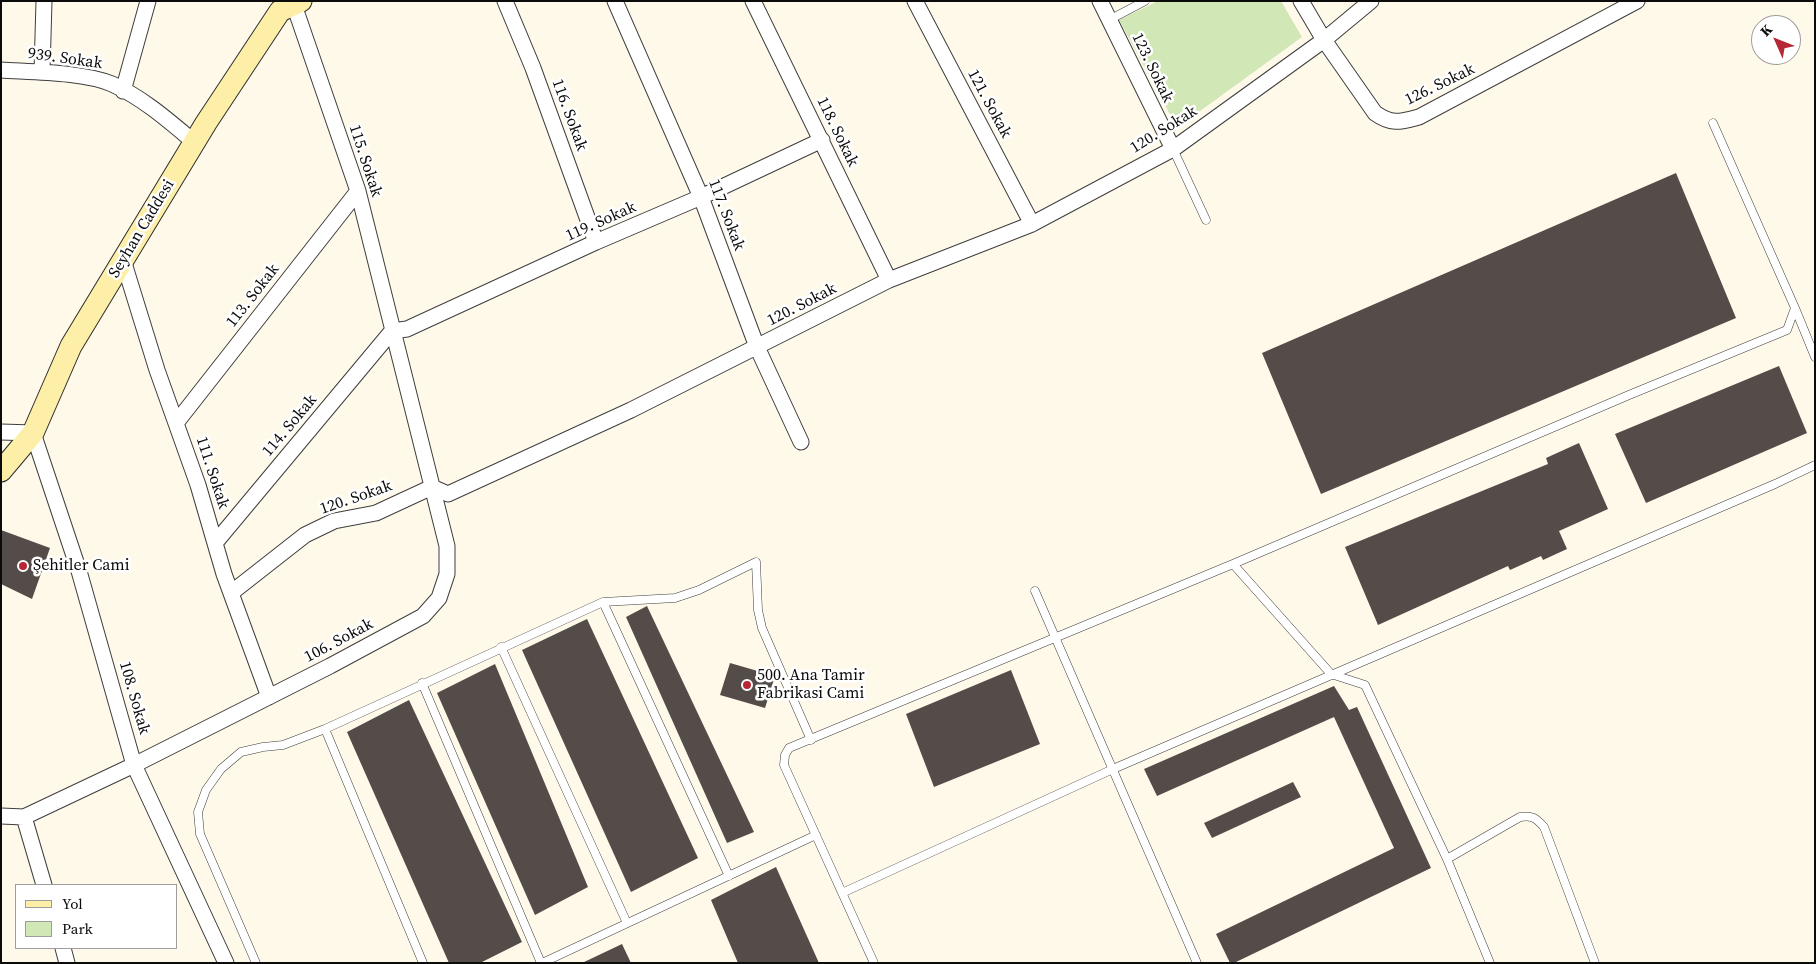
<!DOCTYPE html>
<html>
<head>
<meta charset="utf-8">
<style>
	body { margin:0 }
	#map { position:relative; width:1816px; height:964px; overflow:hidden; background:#fff9ea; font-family:"Source Serif 4",serif }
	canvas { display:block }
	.frame { position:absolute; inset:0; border:2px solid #0b0b0b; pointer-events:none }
	.legend { position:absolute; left:15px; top:884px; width:162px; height:65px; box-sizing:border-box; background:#fff; border:1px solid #9d9d9d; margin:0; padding:6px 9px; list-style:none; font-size:15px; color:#0b0b0b }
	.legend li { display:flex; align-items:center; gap:10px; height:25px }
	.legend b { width:25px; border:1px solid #9d9d9d }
	.north { position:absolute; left:1751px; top:15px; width:50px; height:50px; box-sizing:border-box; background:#fff; border:1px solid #9d9d9d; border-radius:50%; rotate:314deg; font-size:14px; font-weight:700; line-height:20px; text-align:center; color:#0b0b0b }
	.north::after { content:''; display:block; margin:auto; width:18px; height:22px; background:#b72836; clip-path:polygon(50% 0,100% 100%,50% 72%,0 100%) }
</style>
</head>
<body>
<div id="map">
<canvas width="1816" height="964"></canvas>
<div class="frame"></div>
<ul class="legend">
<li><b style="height:6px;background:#fdefa7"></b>Yol</li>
<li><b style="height:14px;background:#d2e7b6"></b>Park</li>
</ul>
<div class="north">K</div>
</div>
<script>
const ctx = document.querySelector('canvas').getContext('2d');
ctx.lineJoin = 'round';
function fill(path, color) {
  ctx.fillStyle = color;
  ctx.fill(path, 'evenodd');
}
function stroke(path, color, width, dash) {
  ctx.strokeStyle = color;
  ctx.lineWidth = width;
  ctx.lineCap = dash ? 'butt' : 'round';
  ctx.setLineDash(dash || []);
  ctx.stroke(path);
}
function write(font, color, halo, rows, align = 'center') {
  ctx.font = font + ' "Source Serif 4",serif';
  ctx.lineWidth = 5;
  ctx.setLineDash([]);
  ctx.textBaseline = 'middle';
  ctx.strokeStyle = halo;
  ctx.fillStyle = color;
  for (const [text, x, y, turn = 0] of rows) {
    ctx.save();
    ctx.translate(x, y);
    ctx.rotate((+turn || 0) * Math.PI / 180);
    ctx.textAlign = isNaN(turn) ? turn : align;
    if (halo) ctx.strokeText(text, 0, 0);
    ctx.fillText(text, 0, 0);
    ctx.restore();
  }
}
fill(new Path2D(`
	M1158,1h123l21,36 -117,85h-11l-55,-102z`), '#d2e7b6');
fill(new Path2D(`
	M1676,173l60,145 -415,176 -59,-141z
	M1779,366l28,67 -161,70 -31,-69z
	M1579,443l29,66 -49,22 8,18 -24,11 -2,-4 -31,14 -2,-4 -130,59 -33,-78 203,-83 -2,-6z
	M1,530l49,18 -18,51 -31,-15z
	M647,606l62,131 45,95 -27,11 -101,-226z
	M587,619l111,239 -67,34 -109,-242z
	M730,663l45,13 -10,32 -45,-13z
	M495,664l93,223 -53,28 -98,-222z
	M1011,670l29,74 -106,43 -28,-73z
	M1334,686l15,24 8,-3 74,161 -197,95h-4l-14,-29 178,-86 -60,-131 -177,79 -13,-27z
	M409,700l113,242 -42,21h-31l-102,-231z
	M1293,782l8,15 -89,41 -8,-15z
	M776,867l43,96h-81l-27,-63z
	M622,944l9,19h-49z`), '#544c48');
const lane = new Path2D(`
	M1109,20l36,-19
	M1173,149l33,71
	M1795,308l20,49
	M1233,564l396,-169 158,-65 8,-22 -82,-185
	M1035,591l162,372
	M603,602l126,274
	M501,647l126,276
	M422,683l119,280
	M1447,859l73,-42c12,-2 16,1 24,10l51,136
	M842,893l271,-124 662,-285 40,-19
	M256,963l-56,-129 -2,-22 8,-22 15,-21 20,-17 22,-5 20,-2 42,-16
	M423,963l-98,-234 278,-127 72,-4 24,-8 57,-28 2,48 4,18 49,112
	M542,963l274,-128
	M874,963l-90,-198 1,-10 4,-7 444,-184 98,110 34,11 82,174 43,104`);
const street = new Path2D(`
	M505,1l28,67 63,174
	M615,1l86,196 56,150 44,95
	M753,1l136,279
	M915,1l117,223
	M1100,1l73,148
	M1301,1l23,39 51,73c17,12 25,9 44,4l218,-116
	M1,70c31,2 83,2 111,14 31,14 57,37 82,58
	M42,72l2,-71
	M123,91l25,-90
	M123,260l34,110 41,115 26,89 45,123
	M392,331l15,-2 189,-87 105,-45 121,-57
	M176,423l182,-232
	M1,432l32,1 46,138 55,194 92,198
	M215,543l177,-212
	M231,593l74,-58 29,-14 42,-8 56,-26 16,7 183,-84 258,-130 143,-56 141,-75 151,-109 47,-39
	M1,816l23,1 110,-52 196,-99 93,-50 16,-18 8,-24v-28l-89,-355 -64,-186
	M24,817l20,68
	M63,948l4,15`);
const secondary = new Path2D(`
	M1,471l32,-38 38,-87 135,-223 74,-112 21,-10`);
stroke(lane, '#3e3e3e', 9);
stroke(street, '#3e3e3e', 17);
stroke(secondary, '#2d2d2d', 23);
stroke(lane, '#fff', 8);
stroke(street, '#fff', 15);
stroke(secondary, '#fdefa7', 21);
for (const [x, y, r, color] of [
	[23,566,5,"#b72836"],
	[747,685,5,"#b72836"]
]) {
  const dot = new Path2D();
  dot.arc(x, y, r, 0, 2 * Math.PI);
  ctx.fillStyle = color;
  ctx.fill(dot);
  stroke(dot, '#fff', 2);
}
write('16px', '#0b0b0b', '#fff', [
	["939. Sokak",65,59,8],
	["123. Sokak",1152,68,64],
	["126. Sokak",1440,85,-26],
	["121. Sokak",989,104,62],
	["116. Sokak",569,115,70],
	["120. Sokak",1164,130,-32],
	["118. Sokak",837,132,64],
	["115. Sokak",365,161,72],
	["117. Sokak",726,215,69],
	["119. Sokak",601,222,-24],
	["Seyhan Caddesi",142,229,-59],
	["113. Sokak",253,296,-52],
	["120. Sokak",802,305,-27],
	["114. Sokak",290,426,-50],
	["111. Sokak",212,473,72],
	["120. Sokak",356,498,-19],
	["106. Sokak",339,641,-28],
	["108. Sokak",134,698,74]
]);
write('16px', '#0b0b0b', '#fff', [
	["Şehitler Cami",33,566],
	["500. Ana Tamir",757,676],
	["Fabrikasi Cami",757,694]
], 'left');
</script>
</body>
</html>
